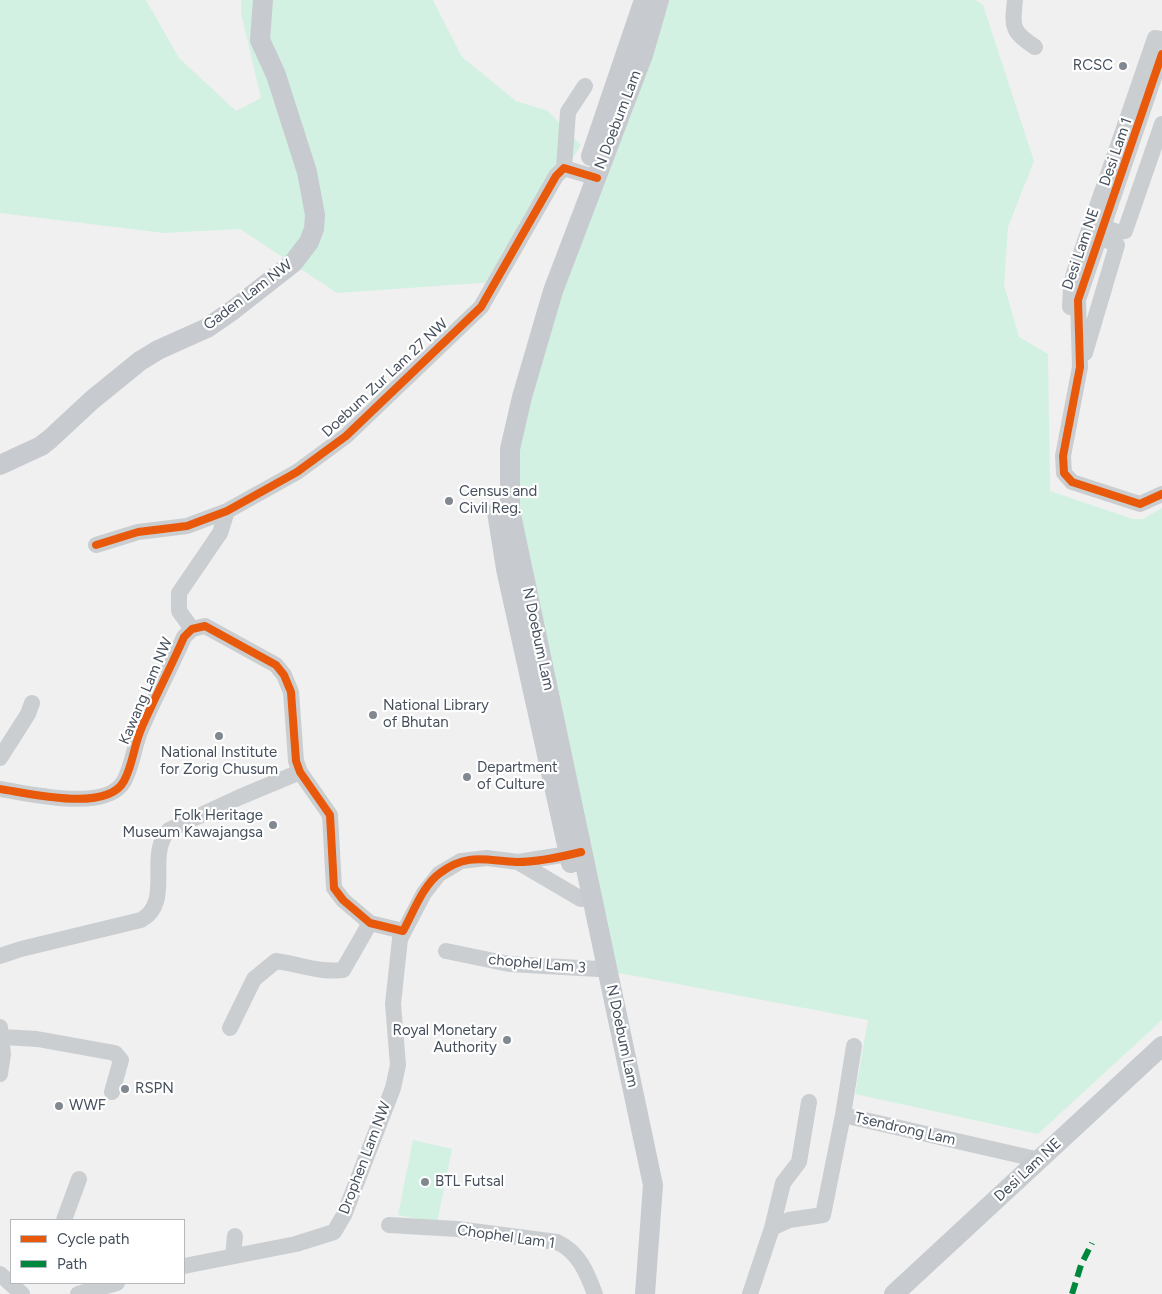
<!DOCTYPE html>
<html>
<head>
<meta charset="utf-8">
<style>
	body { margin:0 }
	#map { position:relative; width:1162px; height:1294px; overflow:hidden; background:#f0f0f0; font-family:Figtree,sans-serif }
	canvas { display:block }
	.legend { position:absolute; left:10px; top:1219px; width:175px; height:65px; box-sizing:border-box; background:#fff; border:1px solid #b5b9be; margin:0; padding:6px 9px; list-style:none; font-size:15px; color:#46505d }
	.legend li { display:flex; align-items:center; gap:10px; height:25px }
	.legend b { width:25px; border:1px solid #b5b9be }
</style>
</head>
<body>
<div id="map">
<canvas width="1162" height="1294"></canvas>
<ul class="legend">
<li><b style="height:6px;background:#e8590c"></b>Cycle path</li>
<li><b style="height:6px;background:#00873e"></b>Path</li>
</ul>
</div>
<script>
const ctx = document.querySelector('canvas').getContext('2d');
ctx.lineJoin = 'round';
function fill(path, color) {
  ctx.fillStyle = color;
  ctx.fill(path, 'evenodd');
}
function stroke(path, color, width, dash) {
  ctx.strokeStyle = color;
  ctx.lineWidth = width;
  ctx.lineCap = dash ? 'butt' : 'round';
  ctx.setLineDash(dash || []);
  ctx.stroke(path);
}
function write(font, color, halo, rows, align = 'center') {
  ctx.font = font + ' Figtree,sans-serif';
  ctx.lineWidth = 4.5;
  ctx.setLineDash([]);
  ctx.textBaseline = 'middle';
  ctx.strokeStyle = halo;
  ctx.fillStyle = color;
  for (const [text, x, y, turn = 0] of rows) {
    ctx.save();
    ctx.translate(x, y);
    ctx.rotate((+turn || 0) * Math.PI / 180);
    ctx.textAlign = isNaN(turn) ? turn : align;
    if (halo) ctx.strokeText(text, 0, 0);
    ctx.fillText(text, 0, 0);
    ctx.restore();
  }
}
fill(new Path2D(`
	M0,0h146l33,58 57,53 25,-13 -20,-85v-13h192l29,57 54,44 32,10 33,34 -86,137 -158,11 -97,-64 -76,4 -164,-20z
	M661,0h314l8,5 51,156 -26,66 -4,58 15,52 29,17 2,137 83,28h10l19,-11v512l-124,114 -183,-40 13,-74 -254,-48 -103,-449v-89z
	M413,1140l39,9 -15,74 -39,-8z`), '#d3f1e2');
stroke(new Path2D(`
	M1015,0c-3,27 -4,31 20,47
	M1162,54l-84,246 2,67 -17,89 1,17 8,9 68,22 22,-10
	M564,168l4,-56 17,-26
	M1103,226l13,6 9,-1 37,-107
	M1070,307l1,-20 3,-14 81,-235 7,1
	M1085,353l32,-108 -17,-8
	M96,545l42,-13 49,-6 40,-15 70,-39 49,-36 135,-129 75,-131 8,-8 33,10
	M192,629l-13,-18v-18l41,-60 7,-22
	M0,758l28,-44 4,-11
	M0,789c28,4 107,24 124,-8 9,-16 10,-37 18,-54 13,-30 29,-60 42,-90l8,-8 13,-3 71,39 8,10 7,17 5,69 4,11 30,43 4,73 9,12 27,23 33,8
	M518,862l63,37 11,-1
	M446,951l63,13 89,5
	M0,956l21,-7 120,-29c33,-18 4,-65 28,-90l71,-33 60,-25
	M0,1027l3,27 -3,20
	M230,1028l24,-49 22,-18c23,3 44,12 67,9l27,-47
	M3,1037l34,2 78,14 6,7 -9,32
	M843,1115l11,-69
	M64,1220l15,-41
	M389,1225l68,4 100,13c22,10 30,31 38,52
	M772,1228l11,-45 16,-21 10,-60
	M233,1255l2,-19
	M184,1266l112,-22 38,-12 10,-17 49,-127 5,-23 -5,-61 7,-65 24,-46 15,-19 22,-13 26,-3 31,4 63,-10
	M0,1274l22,20
	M78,1294l39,-11
	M750,1294l22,-66 17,-8 34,-5 20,-100 197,45`), '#cbced1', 16);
stroke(new Path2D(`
	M591,156l53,-156
	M0,465l41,-19 9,-7 42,-39 48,-39 18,-11 49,-22 26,-18 60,-47 16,-21 5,-13 1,-14 -8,-43 -31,-97 -16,-35 3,-40
	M497,512l9,57 65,294
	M645,1294l8,-109 -143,-675v-61l12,-52 31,-106 90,-236 16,-55
	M894,1294l268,-248`), '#c7cace', 20);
stroke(new Path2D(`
	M1072,1294l9,-29 11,-22`), '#00873e', 6, [12, 6]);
stroke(new Path2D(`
	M1162,54l-84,246 2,67 -17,89 1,17 8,9 68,22 22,-10
	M96,545l42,-13 49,-6 40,-15 70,-39 49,-36 135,-129 75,-131 8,-8 33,10
	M0,789c28,4 107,24 124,-8 9,-16 10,-37 18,-54 13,-30 29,-60 42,-90l8,-8 13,-3 71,39 8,10 7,17 5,69 4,11 30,43 4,73 9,12 27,23 33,8c10,-18 20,-46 37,-58 28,-21 47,-12 77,-11 21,0 44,-5 64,-10`), '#e8590c', 8);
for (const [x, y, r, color] of [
	[1123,66,5,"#828890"],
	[449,501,5,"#828890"],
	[373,715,5,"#828890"],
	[219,736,5,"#828890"],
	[467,777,5,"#828890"],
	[273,825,5,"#828890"],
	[507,1040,5,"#828890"],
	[125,1089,5,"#828890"],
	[59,1106,5,"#828890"],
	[425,1182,5,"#828890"]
]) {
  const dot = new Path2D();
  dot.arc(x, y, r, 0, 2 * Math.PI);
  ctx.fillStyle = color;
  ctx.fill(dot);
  stroke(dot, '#fff', 2);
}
write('15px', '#46505d', '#fff', [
	["RCSC",1113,66,"right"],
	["Census and",459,492],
	["Civil Reg.",459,509],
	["National Library",383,706],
	["of Bhutan",383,723],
	["National Institute",219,753,"center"],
	["for Zorig Chusum",219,770,"center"],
	["Department",477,768],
	["of Culture",477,785],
	["Folk Heritage",263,816,"right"],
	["Museum Kawajangsa",263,833,"right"],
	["Royal Monetary",497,1031,"right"],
	["Authority",497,1048,"right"],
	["RSPN",135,1089],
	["WWF",69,1106],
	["BTL Futsal",435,1182]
], 'left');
write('15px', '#46505d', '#fff', [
	["N Doebum Lam",618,120,-69],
	["Desi Lam 1",1116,152,-71],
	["Desi Lam NE",1081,249,-71],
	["Gaden Lam NW",248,295,-37],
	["Doebum Zur Lam 27 NW",385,378,-43],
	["N Doebum Lam",538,639,78],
	["Kawang Lam NW",146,691,-67],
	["chophel Lam 3",537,964,5],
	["N Doebum Lam",622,1036,78],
	["Tsendrong Lam",905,1129,13],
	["Drophen Lam NW",365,1158,-69],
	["Desi Lam NE",1028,1170,-43],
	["Chophel Lam 1",506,1237,8]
]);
</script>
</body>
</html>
